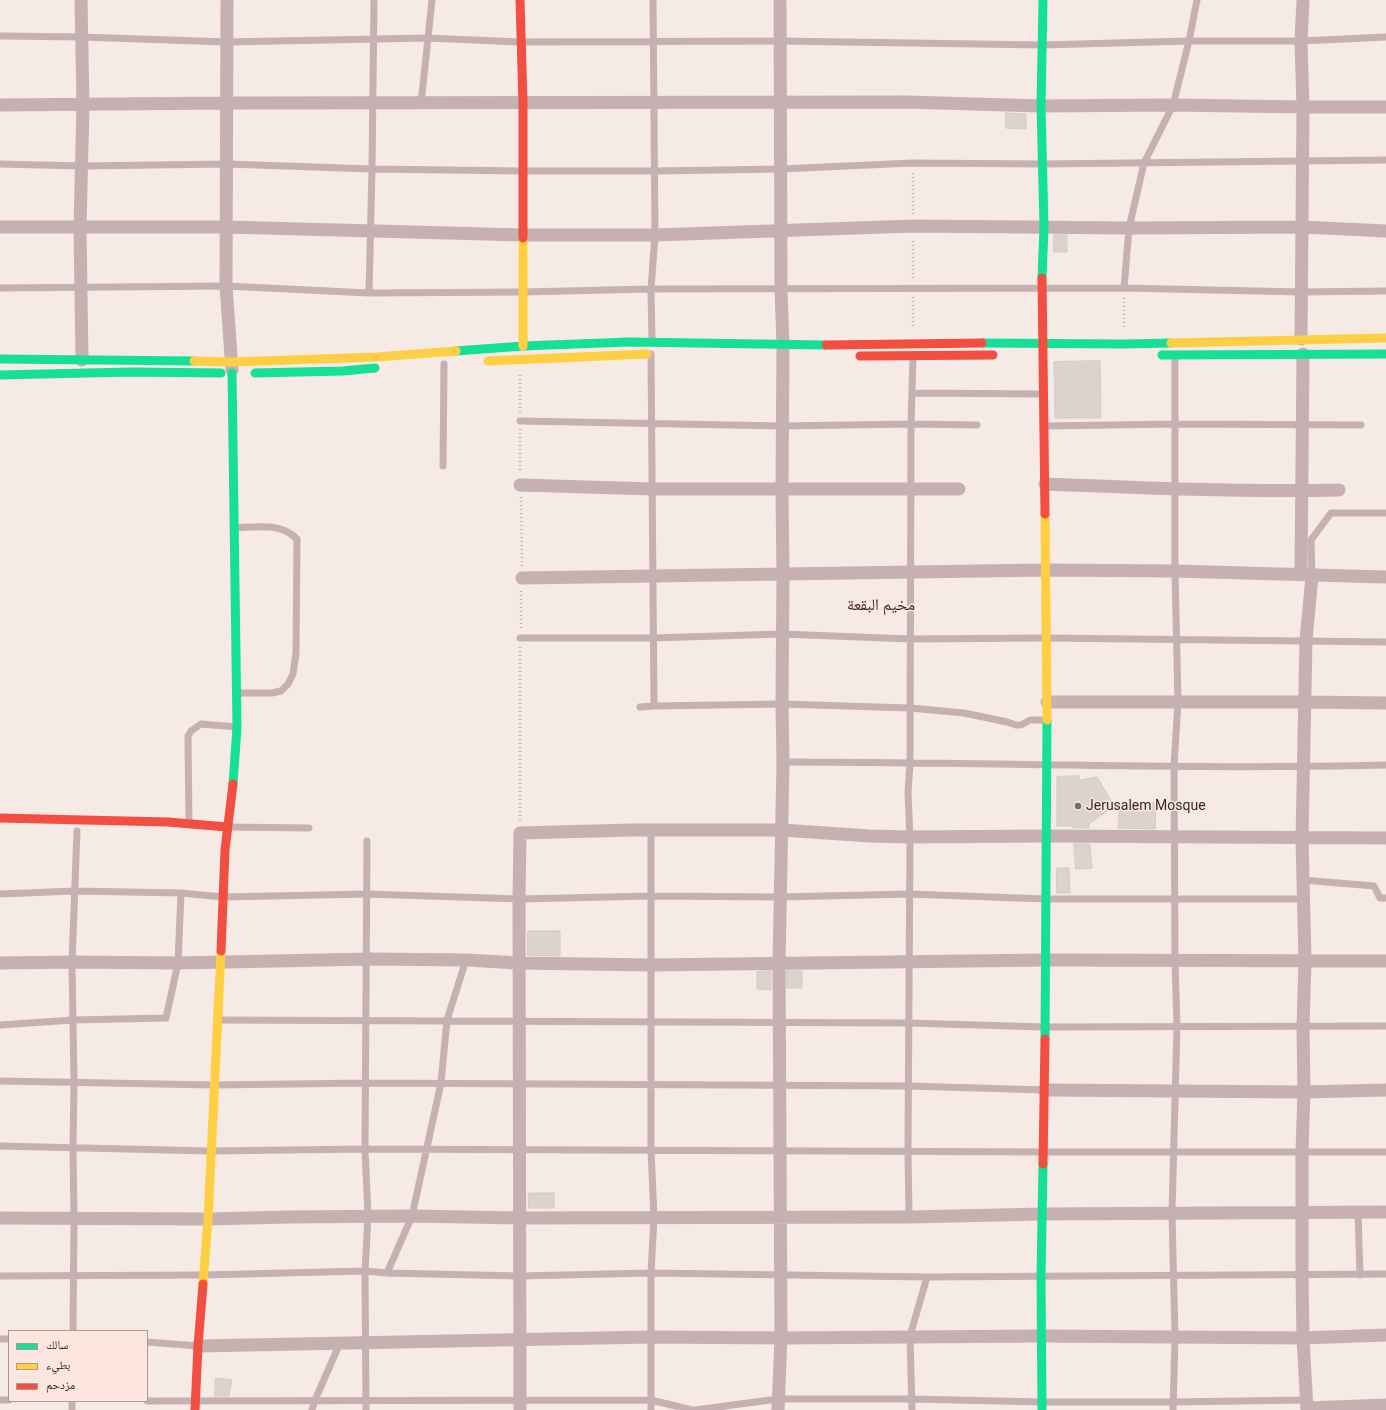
<!DOCTYPE html>
<html>
<head>
<meta charset="utf-8">
<style>
	body { margin:0 }
	#map { position:relative; width:1386px; height:1410px; overflow:hidden; background:#f6eae5; font-family:Roboto,"Noto Naskh Arabic",sans-serif }
	canvas { display:block }
	.legend { position:absolute; left:8px; top:1330px; width:140px; height:72px; box-sizing:border-box; background:#fce6df; border:1px solid #ac9b95; margin:0; padding:5px 7px; list-style:none; font-size:12px; color:#342a27 }
	.legend li { display:flex; align-items:center; gap:8px; height:20px }
	.legend b { width:20px; border:1px solid #ac9b95 }
</style>
</head>
<body>
<div id="map">
<canvas width="1386" height="1410"></canvas>
<ul class="legend">
<li><b style="height:5px;background:#16e098"></b>سالك</li>
<li><b style="height:5px;background:#ffcf43"></b>بطيء</li>
<li><b style="height:5px;background:#f24e42"></b>مزدحم</li>
</ul>
</div>
<script>
const ctx = document.querySelector('canvas').getContext('2d');
ctx.lineJoin = 'round';
function fill(path, color) {
  ctx.fillStyle = color;
  ctx.fill(path, 'evenodd');
}
function stroke(path, color, width, dash) {
  ctx.strokeStyle = color;
  ctx.lineWidth = width;
  ctx.lineCap = dash ? 'butt' : 'round';
  ctx.setLineDash(dash || []);
  ctx.stroke(path);
}
function write(font, color, halo, rows, align = 'center') {
  ctx.font = font + ' Roboto,"Noto Naskh Arabic",sans-serif';
  ctx.lineWidth = 3;
  ctx.setLineDash([]);
  ctx.textBaseline = 'middle';
  ctx.strokeStyle = halo;
  ctx.fillStyle = color;
  for (const [text, x, y, turn = 0] of rows) {
    ctx.save();
    ctx.translate(x, y);
    ctx.rotate((+turn || 0) * Math.PI / 180);
    ctx.textAlign = isNaN(turn) ? turn : align;
    if (halo) ctx.strokeText(text, 0, 0);
    ctx.fillText(text, 0, 0);
    ctx.restore();
  }
}
const building = new Path2D(`
	M1006,113l20,1v15l-20,-1z
	M1054,235h13v17h-13z
	M1100,361l1,57h-46l-1,-56z
	M1079,776v4l18,-3 17,29 -25,18v4h-16v-2h-16v-49z
	M1156,803l-1,26 -37,-1 1,-24z
	M1074,844h16l2,24 -16,1z
	M1057,868h12l1,25h-13z
	M528,931h32v25l-32,-1z
	M771,971v19l-14,-1v-17z
	M787,971h15v17h-15z
	M529,1193h25v15h-25z
	M216,1378l16,2 -3,16h-14z`);
fill(building, '#dcd3cd');
stroke(building, '#d3cac5', 1);
stroke(new Path2D(`
	M913,173v41
	M913,278v-39
	M913,297v31
	M1124,298v31
	M520,412v-37
	M520,429v43
	M521,497l1,69
	M521,628v-39
	M520,820v-173`), '#bfb0af', 2.5, [1, 3]);
stroke(new Path2D(`
	M0,36l81,1 146,5 200,-4 93,4 260,-1 262,4 147,-4h112l85,-4
	M421,104l11,-104
	M0,164l82,2 145,-2 145,5 150,2h133l126,-2 131,-6 131,1 343,-4
	M0,288l226,-2 143,7 153,-1 129,-3 473,-1 178,4 84,-1
	M1124,288l5,-60 15,-65 29,-58 16,-64 8,-41
	M369,293l3,-124 2,-169
	M652,342l-1,-53 4,-54 -2,-235
	M651,354l3,352
	M912,393l130,1
	M520,421l262,5 129,-2 66,1
	M1044,426l131,-2 186,1
	M443,466l1,-102
	M234,528c22,-1 47,-6 63,11l-1,114 -3,21 -5,10 -7,7 -9,2h-35
	M1312,576l-1,-36 20,-27h55
	M520,638h133l129,-4 128,5 137,-1 339,4
	M640,707l14,-1 128,-2 128,4 54,5 43,9 9,3h5l9,-5h16
	M783,762c201,0 402,8 603,3
	M189,824l-1,-88 3,-5 10,-7 36,3
	M227,827l82,1
	M651,830v320l3,67 -3,56v137
	M1303,880l71,6 6,12h6
	M0,894l75,-3 106,2 42,4 144,-3 152,5 132,-3 129,1 129,-3 137,5h258
	M217,1020l692,3 135,4 342,-1
	M0,1025l73,-5 93,-2 12,-55 3,-70
	M0,1081l214,4 152,-2 543,3 135,4
	M0,1146l210,5 155,-2 679,3h342
	M1358,1212l2,63
	M909,1217l-1,-66 2,-314 -2,-44 2,-31 1,-338 2,-67
	M387,1273l25,-57 29,-133 6,-63 19,-60
	M0,1276l204,-1 161,-4 22,2 133,3 131,-3 276,4 459,-3
	M73,1331l1,-113 -1,-70 1,-66 -2,-120 5,-131
	M0,1339h9
	M147,1342l51,4
	M0,1400h9
	M72,1401v9
	M147,1401l504,-1 41,10
	M312,1410l3,-10 25,-57
	M366,1410l-1,-139 3,-55 -3,-67 2,-308
	M695,1410l83,-11h134l130,3h131l134,-2
	M912,1410l-2,-74 17,-59
	M1173,1410l2,-73 -3,-124 5,-187 -2,-65 -1,-195 4,-64 -3,-131v-216`), '#c6b0b2', 7);
stroke(new Path2D(`
	M81,0l2,105 -3,123 2,132
	M227,0l-1,286 6,84
	M0,105l227,-2 681,-1 133,4 132,-1 130,2h83
	M0,227h227l295,8h133l258,-9 216,2 173,-1 84,4
	M1301,339l2,-232 -2,-66 2,-41
	M1045,484c98,4 196,8 294,6
	M520,485l132,4h307
	M1301,575l2,-221
	M522,578l523,-8 130,1 211,6
	M1047,702h257l82,1
	M0,963l72,-1 106,1 192,-4 96,1 53,3 133,2 394,-5 340,1
	M1044,1090l260,2 82,-2
	M0,1218l208,1 81,-2 123,-1 108,2 389,-1 134,-3 343,-2
	M198,1346l453,-9 130,1 260,-2 262,2 83,-3
	M1307,1408l79,-3
	M520,1410l-1,-511 1,-66 112,-3h150l88,6 40,1 136,-1 340,2
	M778,1410l3,-72 -2,-375 4,-201 -1,-58 1,-129 -1,-86 1,-144 -2,-56 -1,-289
	M1307,1410l-4,-72 -1,-64v-123l2,-59 -1,-65 2,-66 -3,-123 4,-198 6,-64`), '#c6b0b2', 13);
stroke(new Path2D(`
	M1042,278l2,-51 -3,-121 2,-106
	M982,343l142,1 47,-1
	M456,351l67,-5 106,-4 197,3
	M1162,355l224,-1
	M0,359l194,2
	M232,373l5,354 -4,57
	M255,373l88,-2 32,-3
	M0,375l131,-3 90,1
	M1045,1039l2,-319
	M1042,1410l-1,-133 2,-113`), '#16e098', 9);
stroke(new Path2D(`
	M523,238v108
	M1171,343l215,-5
	M194,361l37,1 146,-5 79,-6
	M488,361l159,-7
	M1045,514l2,206
	M203,1284l5,-65 13,-268`), '#ffcf43', 9);
stroke(new Path2D(`
	M520,0l3,103v135
	M1042,278l3,236
	M826,345l156,-2
	M860,356l133,-1
	M0,818l168,4 59,5
	M221,951l4,-101 8,-66
	M1043,1164l2,-125
	M195,1410l3,-64 5,-62`), '#f24e42', 9);
for (const [x, y, r, color] of [
	[1078,806,4,"#786d6a"]
]) {
  const dot = new Path2D();
  dot.arc(x, y, r, 0, 2 * Math.PI);
  ctx.fillStyle = color;
  ctx.fill(dot);
  stroke(dot, '#fce6df', 1.5);
}
write('14px', '#342a27', '#fce6df', [
	["Jerusalem Mosque",1086,806]
], 'left');
write('16px', '#342a27', '#fce6df', [
	["مخيم البقعة",881,606]
]);
</script>
</body>
</html>
